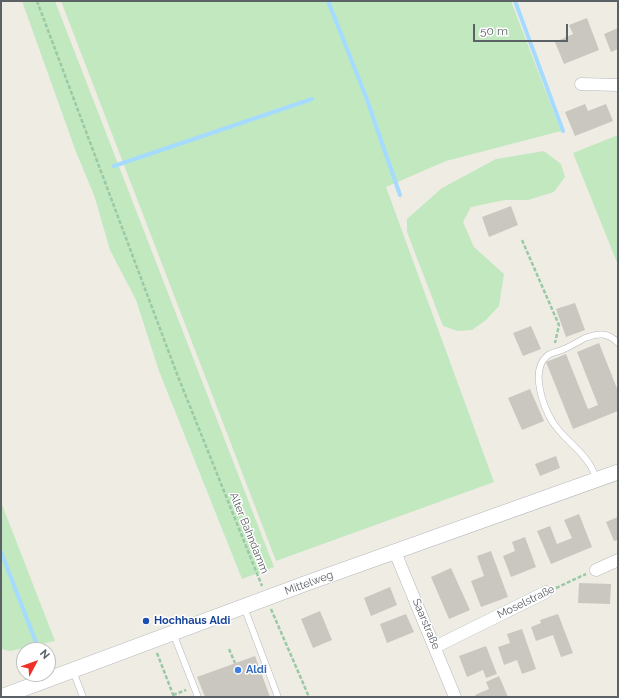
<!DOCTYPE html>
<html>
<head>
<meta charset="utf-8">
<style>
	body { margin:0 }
	#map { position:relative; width:619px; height:698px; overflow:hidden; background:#efece4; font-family:Raleway,sans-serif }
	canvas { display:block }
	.frame { position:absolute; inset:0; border:2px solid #5c6166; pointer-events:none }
	.north { position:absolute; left:16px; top:642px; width:40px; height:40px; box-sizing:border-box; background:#fff; border:1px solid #bec0c2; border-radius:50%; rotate:49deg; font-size:11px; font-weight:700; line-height:16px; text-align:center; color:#5c6166 }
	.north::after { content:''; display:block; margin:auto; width:14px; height:18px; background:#f0312a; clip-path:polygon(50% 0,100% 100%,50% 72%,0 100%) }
	.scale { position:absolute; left:473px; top:24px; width:95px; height:18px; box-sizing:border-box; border:2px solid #5c6166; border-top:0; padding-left:5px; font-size:12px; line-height:14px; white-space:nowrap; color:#5c6166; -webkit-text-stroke:3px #fff; paint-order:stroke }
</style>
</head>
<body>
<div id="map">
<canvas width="619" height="698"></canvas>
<div class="frame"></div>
<div class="north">N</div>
<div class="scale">50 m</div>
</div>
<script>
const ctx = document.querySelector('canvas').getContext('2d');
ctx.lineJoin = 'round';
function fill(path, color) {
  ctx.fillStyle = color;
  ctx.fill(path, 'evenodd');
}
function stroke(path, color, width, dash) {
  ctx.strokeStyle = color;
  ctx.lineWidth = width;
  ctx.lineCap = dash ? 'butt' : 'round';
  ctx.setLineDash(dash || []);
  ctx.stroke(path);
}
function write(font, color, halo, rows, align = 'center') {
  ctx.font = font + ' Raleway,sans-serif';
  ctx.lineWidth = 3;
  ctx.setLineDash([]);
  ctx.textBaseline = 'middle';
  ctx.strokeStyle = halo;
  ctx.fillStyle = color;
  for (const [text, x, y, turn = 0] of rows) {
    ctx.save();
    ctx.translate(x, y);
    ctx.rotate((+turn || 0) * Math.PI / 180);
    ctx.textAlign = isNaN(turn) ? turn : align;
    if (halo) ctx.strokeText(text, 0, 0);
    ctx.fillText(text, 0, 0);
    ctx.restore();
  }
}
fill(new Path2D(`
	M22,1h33l219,566 -32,12 -83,-208 -23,-71 -26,-50 -16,-55 -18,-43z
	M61,1h450l50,130 -115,30 -60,26 108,295 -218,79z
	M618,135v130l-45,-112z
	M544,151l17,13 4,13 -11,15 -26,8h-23l-34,7 -8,15 11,25 30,27 -5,32 -13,14 -14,10 -14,1 -15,-5 -36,-94v-13l35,-31 54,-29z
	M1,502l54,139 -45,10 -9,-2z`), '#c2e8c0');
stroke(new Path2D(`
	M328,1l38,96 34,98
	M515,1l48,130
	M114,166l198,-67
	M1,552l38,98`), '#a5dbff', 4);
fill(new Path2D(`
	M587,18l12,32 -35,14 -9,-22 18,-8 -4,-9z
	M618,28v21l-7,3 -7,-18z
	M585,104l3,7 18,-7 7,17 -38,15 -10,-24z
	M511,206l7,19 -29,12 -7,-20z
	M575,303l10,27 -19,7 -10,-28z
	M531,326l10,23 -18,7 -10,-23z
	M599,343l19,48v20l-45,18 -27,-67 20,-8 22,55 10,-4 -21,-53z
	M530,389l14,32 -22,9 -14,-32z
	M556,456l4,12 -20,8 -5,-12z
	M579,514l13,33 -41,17 -14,-33 13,-5 7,18 15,-6 -8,-18z
	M618,517v23l-4,1 -8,-19z
	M525,537l11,30 -25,10 -8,-21 12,-5 -3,-9z
	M491,551l17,46 -27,10 -10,-26 13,-5 -7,-20z
	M451,568l19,42 -21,9 -18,-42z
	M579,583l32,1 -1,20 -32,-1z
	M390,587l7,18 -26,11 -7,-18z
	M320,611l12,29 -19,8 -12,-29z
	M406,614l8,18 -27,11 -7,-19z
	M558,614l15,39 -12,4 -8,-22 -17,6 -5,-14 10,-4 -1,-3z
	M522,629l14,40 -14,5 -5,-14 -13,5 -6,-18 12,-4 -3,-9z
	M486,646l11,28 -11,4 -3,-8 -16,7 -8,-21z
	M255,656l15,41h-65l-8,-20z
	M499,676l9,21h-32l-1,-2 14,-6 -3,-7z`), '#cac7c1');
const service = new Path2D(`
	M596,479c-2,-5 -3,-10 -6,-14 -10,-17 -28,-27 -38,-44 -9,-15 -22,-51 -5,-65 5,-4 11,-4 17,-7 7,-3 14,-7 21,-11 13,-5 23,-6 33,5
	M244,607l34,90
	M173,633l25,64
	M73,671l10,26`);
const minor = new Path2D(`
	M581,84l37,1
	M395,552l60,145
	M596,570l22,-10
	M435,647l111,-55`);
const tertiary = new Path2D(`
	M1,697l306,-114 311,-111`);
stroke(service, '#b5b8bc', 7);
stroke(minor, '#b5b8bc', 13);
stroke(tertiary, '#b5b8bc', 16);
stroke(new Path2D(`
	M37,1l140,373 85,212
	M522,240l37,85 -4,18
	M556,588l30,-14
	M271,609l38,88
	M229,649l6,14
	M157,653l17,44
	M173,695l13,-5`), '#99c9a5', 2.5, [4, 2]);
stroke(service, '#fff', 6);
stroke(minor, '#fff', 12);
stroke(tertiary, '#fff', 15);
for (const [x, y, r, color] of [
	[146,621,4,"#1a4fb4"],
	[238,670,4,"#3f7fe0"]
]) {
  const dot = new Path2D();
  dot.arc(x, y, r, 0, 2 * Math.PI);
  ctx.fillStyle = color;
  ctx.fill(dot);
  stroke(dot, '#fff', 1.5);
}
write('11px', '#5c6166', '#fff', [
	["Alter Bahndamm",249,533,68],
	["Mittelweg",309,583,-20],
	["Moselstraße",526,602,-26],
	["Saarstraße",426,624,67]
]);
write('bold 11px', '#164399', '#fff', [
	["Hochhaus Aldi",154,621]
], 'left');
write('bold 11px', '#366cbe', '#fff', [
	["Aldi",246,670]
], 'left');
</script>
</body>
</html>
